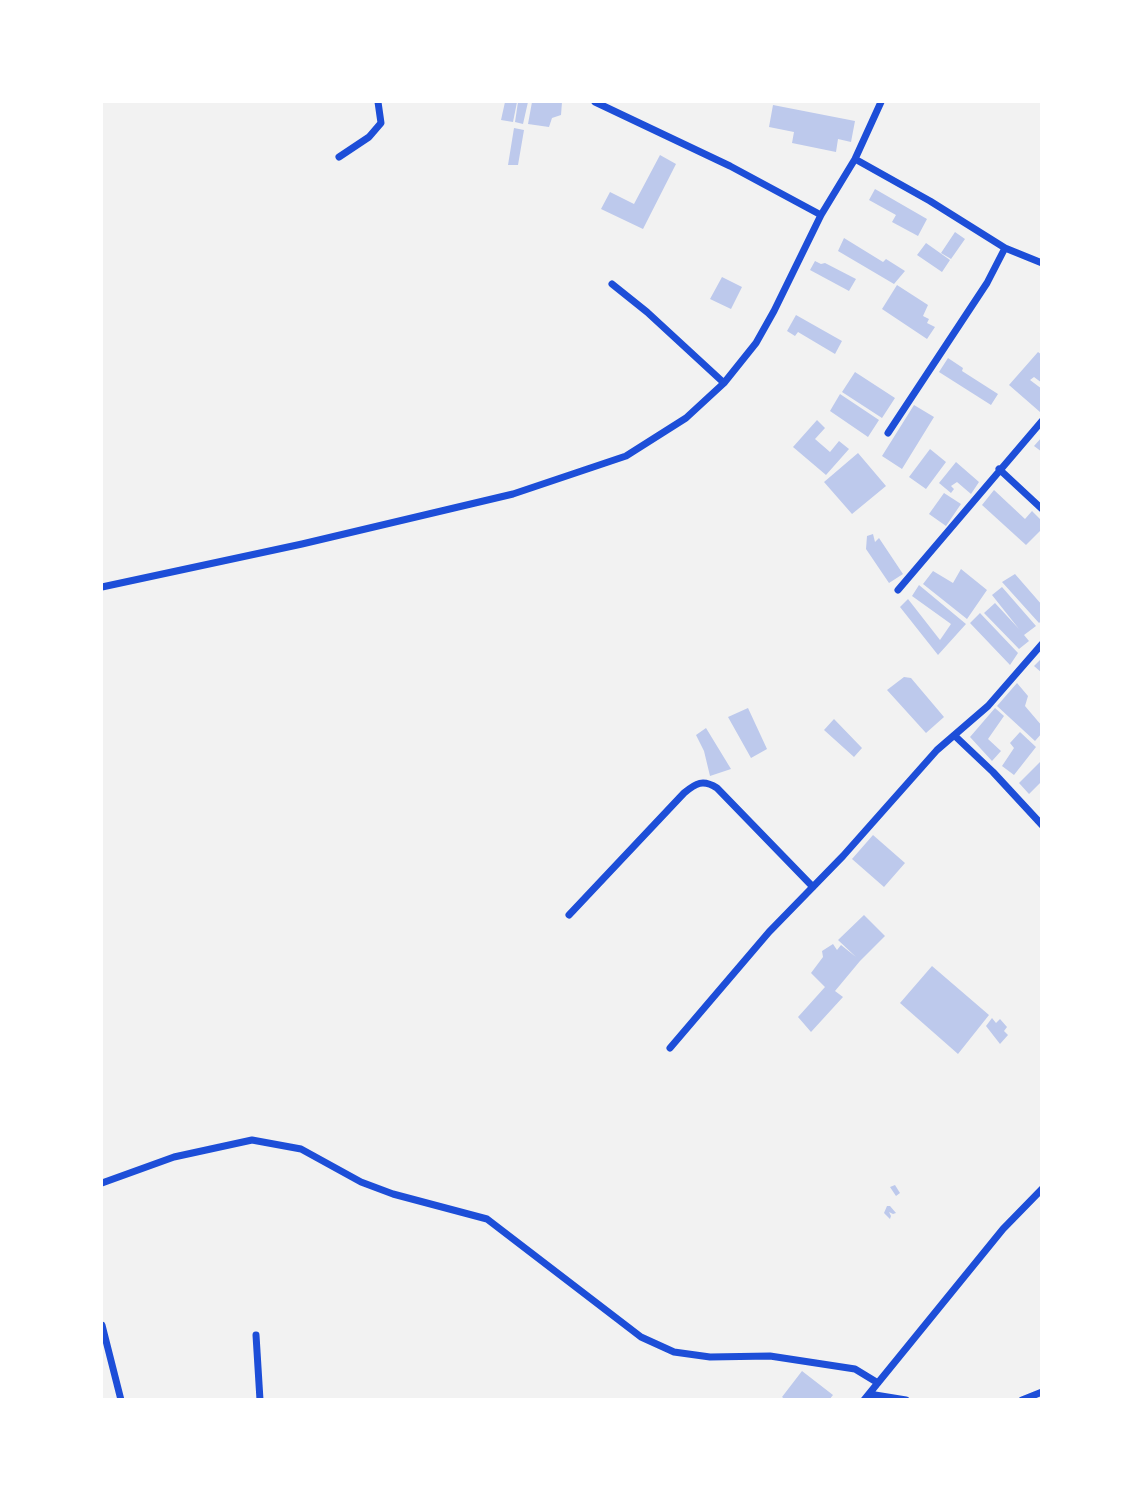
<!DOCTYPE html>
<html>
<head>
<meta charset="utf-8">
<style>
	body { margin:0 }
	#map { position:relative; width:1143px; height:1501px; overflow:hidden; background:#f2f2f2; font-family:Poppins,sans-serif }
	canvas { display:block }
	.frame { position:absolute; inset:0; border:103px solid #fff; pointer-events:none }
</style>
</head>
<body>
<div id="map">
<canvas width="1143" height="1501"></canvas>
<div class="frame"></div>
</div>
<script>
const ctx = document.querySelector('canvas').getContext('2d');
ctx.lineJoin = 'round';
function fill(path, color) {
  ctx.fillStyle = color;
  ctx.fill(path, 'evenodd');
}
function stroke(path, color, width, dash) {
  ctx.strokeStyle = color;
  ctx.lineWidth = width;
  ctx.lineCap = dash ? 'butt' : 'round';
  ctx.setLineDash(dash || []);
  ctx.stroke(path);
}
fill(new Path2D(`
	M505,102h12l-4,20 -12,-2z
	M518,102h10l-5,22 -8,-2z
	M532,102h30l-1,13 -9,3 -3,9 -21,-3z
	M773,105l82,16 -4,21 -13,-3 -2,13 -44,-9 2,-11 -25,-5z
	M514,128l10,2 -6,35h-10z
	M660,155l16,9 -33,65 -42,-20 9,-17 24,12z
	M875,189l52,30 -9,17 -26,-14 4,-7 -27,-15z
	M955,232l10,7 -14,20 -10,-6z
	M844,238l39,24 3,-3 19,12 -11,13 -56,-33z
	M926,243l24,17 -8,12 -25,-17z
	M815,261l6,3 4,-1 31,16 -7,12 -39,-21z
	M722,277l20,10 -11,22 -21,-10z
	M897,285l31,20 -5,11 6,3 -2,4 8,4 -8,12 -45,-30z
	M796,315l46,26 -7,13 -37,-22 -3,4 -8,-5z
	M1038,352l4,3v28l-8,-6 -4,3 12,9 -2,23 -31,-27z
	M948,358l15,10 -1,3 36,23 -7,11 -52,-33z
	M855,372l40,26 -13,20 -40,-26z
	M840,394l39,26 -11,17 -38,-26z
	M914,405l20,12 -32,52 -20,-13z
	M817,420l8,8 -10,11 15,13 9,-11 10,8 -23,26 -33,-28z
	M1042,437v15l-8,-6z
	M930,449l16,13 -20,27 -17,-12z
	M858,453l28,33 -34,28 -28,-32z
	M956,462l23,20 -8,12 -14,-12 -6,4 3,3 -3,4 -12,-10z
	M994,490l31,29 7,-8 10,10v8l-16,16 -44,-40z
	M944,493l17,11 -15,22 -17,-12z
	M873,534l2,8 4,-4 24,36 -14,9 -23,-34 1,-13z
	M961,569l26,21 -20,29 -44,-35 10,-13 20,12z
	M1015,574l27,31v15l-3,3 -37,-41z
	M919,585l47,39 -28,31 -38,-48 8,-8 32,41 11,-16 -39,-28z
	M1002,587l34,39 -12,9 5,6 -10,8 -35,-36 11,-10 24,26 -27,-34z
	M980,613l38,40 -8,12 -40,-42z
	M1042,658v15l-8,-7z
	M904,677l7,1 33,39 -18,16 -39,-43z
	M1017,683l11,13 -3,10 17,20v7l-7,8 -38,-35z
	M748,708l19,41 -16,9 -23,-41z
	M995,708l9,8 -16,23 13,12 -9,10 -22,-24z
	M834,719l28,29 -8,9 -30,-27z
	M706,728l25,41 -21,7 -6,-25 -8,-16z
	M1020,732l16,15 -22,28 -12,-9 12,-18 -4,-5z
	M1042,760v21l-13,13 -10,-11z
	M873,835l32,28 -21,24 -32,-28z
	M864,915l21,21 -25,25 -25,30 8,6 -32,35 -13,-15 27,-30 -14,-14 12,-16 -1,-6 11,-7 4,6 4,-5 15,12 -18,-17z
	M932,966l57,49 -31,39 -58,-51z
	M992,1018l4,5 4,-4 7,8 -3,4 4,4 -8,9 -14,-18z
	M895,1185l5,8 -4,3 -6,-9z
	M887,1206h3l6,7 -3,1 -4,-2 2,4 -1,3 -6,-6z
	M802,1371l31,24 -4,5h-43l-4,-3z`), '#bdc9ec');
stroke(new Path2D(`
	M595,102l135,64 91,49
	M339,157l30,-20 12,-14 -3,-21
	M855,159l75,42 75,47 37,15
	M612,284l35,28 77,71
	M888,433l99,-150 18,-35
	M999,469l43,40
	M102,587l200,-43 211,-50 113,-38 60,-38 38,-35 32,-40 18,-32 47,-96 34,-56 26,-57
	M898,590l144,-169
	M955,736l38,36 49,53
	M569,915l115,-122c12,-10 19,-14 33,-5l96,99
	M670,1048l99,-116 74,-76 94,-106 51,-44 54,-62
	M102,1183l72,-26 78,-17 49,9 60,33 32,12 94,25 154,118 33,15 36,5 60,-1 85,13 23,14
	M102,1325l19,75
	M256,1335l4,65
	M869,1394l37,6
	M864,1400l139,-171 39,-40
	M1022,1400l20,-8`), '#1d4ed8', 7);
</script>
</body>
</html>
